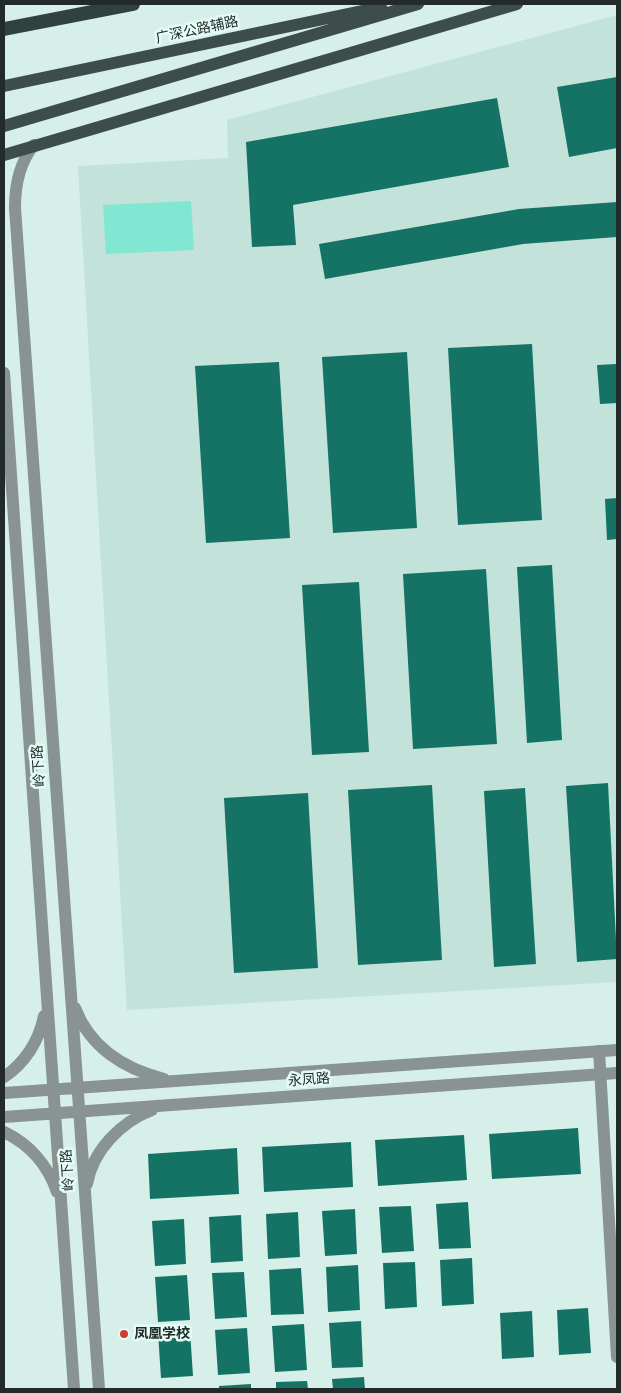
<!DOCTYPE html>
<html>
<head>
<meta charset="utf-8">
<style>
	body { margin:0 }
	#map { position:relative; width:621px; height:1393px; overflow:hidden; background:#d7efe9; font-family:"Work Sans",sans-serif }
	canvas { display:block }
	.frame { position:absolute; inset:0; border:5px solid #222b29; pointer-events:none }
</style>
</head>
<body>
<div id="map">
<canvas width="621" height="1393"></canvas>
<div class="frame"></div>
</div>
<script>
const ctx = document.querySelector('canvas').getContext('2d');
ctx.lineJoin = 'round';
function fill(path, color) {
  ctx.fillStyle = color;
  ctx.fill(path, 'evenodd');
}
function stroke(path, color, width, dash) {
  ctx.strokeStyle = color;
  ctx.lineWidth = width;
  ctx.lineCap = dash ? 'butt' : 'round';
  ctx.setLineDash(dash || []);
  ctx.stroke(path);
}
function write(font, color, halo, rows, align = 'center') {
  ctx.font = font + ' "Work Sans","Noto Sans SC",sans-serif';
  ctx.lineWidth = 5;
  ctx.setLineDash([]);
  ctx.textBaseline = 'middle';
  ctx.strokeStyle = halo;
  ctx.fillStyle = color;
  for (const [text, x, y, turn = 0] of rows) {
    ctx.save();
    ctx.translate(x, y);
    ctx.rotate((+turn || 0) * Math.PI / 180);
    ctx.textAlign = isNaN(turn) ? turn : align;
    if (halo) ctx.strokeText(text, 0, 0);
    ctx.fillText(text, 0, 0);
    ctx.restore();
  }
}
fill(new Path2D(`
	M617,15v967l-490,28 -49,-844 150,-8 -1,-38z`), '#c3e2da');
fill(new Path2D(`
	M191,201l3,49 -88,4 -3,-49z`), '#81e7d2');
fill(new Path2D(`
	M617,77v71l-48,9 -12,-70z
	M497,98l12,69 -216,38 3,40 -44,2 -6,-105z
	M617,202v35l-94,7 -198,35 -6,-35 200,-35z
	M532,344l10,176 -84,5 -10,-177z
	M407,352l10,176 -84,5 -11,-176z
	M279,362l11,176 -84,5 -11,-177z
	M617,364v39l-17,1 -3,-39z
	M617,498v41l-10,1 -2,-41z
	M552,565l10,175 -35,3 -10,-176z
	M486,569l11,175 -84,5 -10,-175z
	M359,582l10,170 -57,3 -10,-170z
	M608,783l9,176 -40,3 -11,-176z
	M432,785l10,175 -84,5 -10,-175z
	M525,788l11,176 -42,3 -10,-176z
	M308,793l10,175 -84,5 -10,-175z
	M578,1128l3,46 -89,5 -3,-45z
	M464,1135l3,45 -89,6 -3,-46z
	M351,1142l2,45 -89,5 -2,-45z
	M237,1148l2,46 -89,5 -2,-45z
	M468,1202l3,46 -32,1 -3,-45z
	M411,1206l3,45 -32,2 -3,-46z
	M355,1209l2,45 -32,2 -3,-45z
	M298,1212l2,45 -32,2 -2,-45z
	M241,1215l2,46 -32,2 -2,-46z
	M184,1219l2,45 -31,2 -3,-45z
	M472,1258l2,46 -32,2 -2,-46z
	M415,1262l2,45 -32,2 -2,-46z
	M358,1265l2,45 -32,2 -2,-45z
	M301,1268l3,46 -33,1 -2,-45z
	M244,1272l3,45 -32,2 -3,-46z
	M187,1275l3,45 -32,2 -3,-45z
	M588,1308l3,45 -32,2 -2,-45z
	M532,1311l2,46 -32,2 -2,-46z
	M361,1321l2,46 -31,1 -3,-45z
	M304,1324l3,46 -32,2 -3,-46z
	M247,1328l3,45 -32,2 -3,-45z
	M190,1331l3,45 -32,2 -3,-45z
	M364,1377l1,12h-32l-1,-10z
	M307,1381l1,8h-32v-7z
	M251,1384v5h-32v-3z`), '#147364');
stroke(new Path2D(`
	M599,1051l18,306`), '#899391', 12);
stroke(new Path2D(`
	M34,145c-15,18 -19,40 -19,63l84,1181
	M4,373l70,1016
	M75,1008c15,39 49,61 89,71
	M4,1077c21,-14 35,-36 40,-61
	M4,1093l613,-43
	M4,1117l613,-44
	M4,1132c25,12 44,33 53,60
	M87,1184c6,-34 34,-62 65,-74`), '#899391', 12);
stroke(new Path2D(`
	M4,86l377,-79
	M4,126l414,-122
	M4,155l513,-151`), '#3d4e4a', 12);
stroke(new Path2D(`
	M4,29l129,-25`), '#30423e', 14);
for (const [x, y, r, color] of [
	[124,1334,5,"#cb3e32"]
]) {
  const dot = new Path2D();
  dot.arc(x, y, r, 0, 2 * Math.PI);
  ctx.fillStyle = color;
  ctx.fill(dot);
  stroke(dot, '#e4fcf6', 2);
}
write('14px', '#222b29', '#e4fcf6', [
	["广深公路辅路",197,30,-12],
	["岭下路",39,766,-94],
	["永凤路",309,1080,-4],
	["岭下路",68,1170,-94]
]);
write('bold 14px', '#222b29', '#e4fcf6', [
	["凤凰学校",134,1334]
], 'left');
</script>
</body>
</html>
